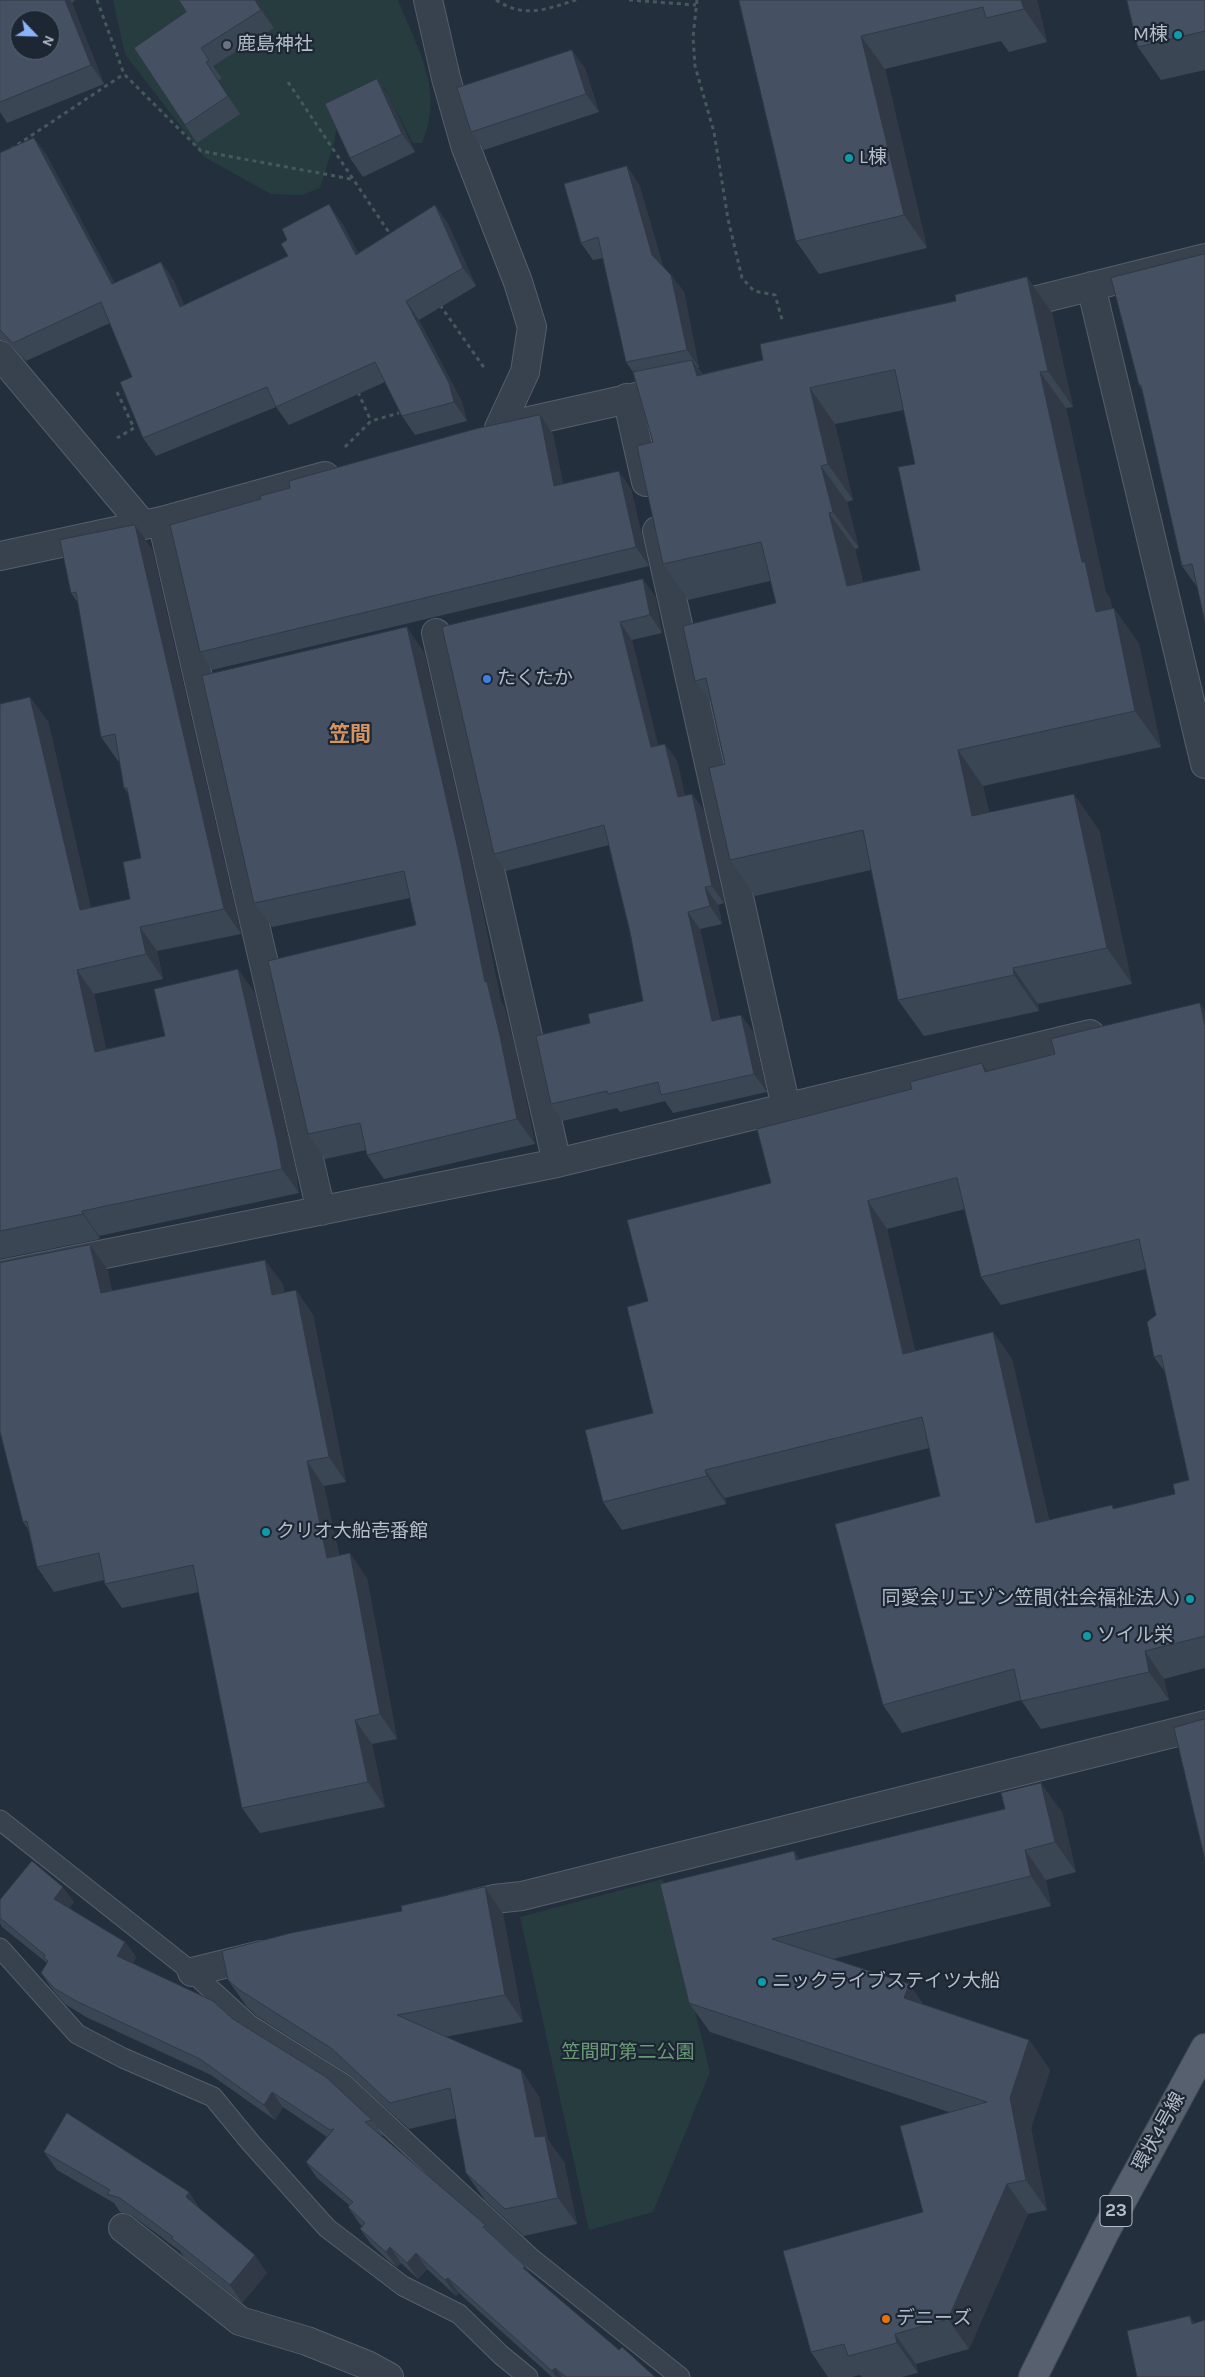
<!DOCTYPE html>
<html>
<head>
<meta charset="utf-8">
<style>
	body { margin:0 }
	#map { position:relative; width:1205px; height:2377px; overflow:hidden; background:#242f3e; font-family:Karla,sans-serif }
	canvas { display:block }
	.north { position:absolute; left:10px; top:10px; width:50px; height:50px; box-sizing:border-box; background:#1d2633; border:1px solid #59626f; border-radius:50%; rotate:114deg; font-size:14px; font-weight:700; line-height:20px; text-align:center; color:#b4bcc9 }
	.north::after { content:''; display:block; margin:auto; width:18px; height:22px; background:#8ab4f8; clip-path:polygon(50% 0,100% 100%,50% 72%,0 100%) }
</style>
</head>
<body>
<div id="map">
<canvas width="1205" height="2377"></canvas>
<div class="north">N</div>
</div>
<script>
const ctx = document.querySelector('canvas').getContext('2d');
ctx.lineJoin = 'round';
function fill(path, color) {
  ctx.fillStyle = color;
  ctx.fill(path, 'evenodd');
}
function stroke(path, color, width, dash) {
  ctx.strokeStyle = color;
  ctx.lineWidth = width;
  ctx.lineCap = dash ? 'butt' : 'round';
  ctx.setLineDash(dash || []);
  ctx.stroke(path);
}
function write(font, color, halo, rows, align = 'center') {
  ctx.font = font + ' Karla,"Noto Sans JP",sans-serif';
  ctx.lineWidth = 4.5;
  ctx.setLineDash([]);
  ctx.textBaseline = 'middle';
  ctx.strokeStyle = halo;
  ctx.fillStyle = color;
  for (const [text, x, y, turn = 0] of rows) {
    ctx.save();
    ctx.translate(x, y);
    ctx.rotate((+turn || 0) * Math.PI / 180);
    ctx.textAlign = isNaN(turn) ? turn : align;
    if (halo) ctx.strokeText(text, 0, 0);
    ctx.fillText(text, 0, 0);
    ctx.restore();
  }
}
fill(new Path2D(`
	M113,0h285c19,48 47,91 24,143h-9l-29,-56 -45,23 -5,33 -14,45 -18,7 -31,-1 -67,-37 -79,-103z
	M663,1879l47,193 -57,140 -64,18 -69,-313z`), '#263c3f');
const service = new Path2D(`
	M0,1820l192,152 58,53 94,59 187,174 149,119
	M0,1948l77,86 46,24 90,39 37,45 77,86 76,58 56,28 42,41 27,22`);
const minor = new Path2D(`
	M428,0l18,78 19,67 53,137 14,45 -7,45 -26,56
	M1091,286l114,478
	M1005,308l200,-50
	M0,355l143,170
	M627,398l19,84
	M507,426l170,-38
	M162,521l159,690
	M657,531l129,576
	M0,556l162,-35 163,-45
	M436,633l121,530
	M0,1275l557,-112 533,-129
	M456,1908l38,-9 28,-3 683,-171
	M192,1972l69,-17
	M123,2228l117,93 67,20 60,24 22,12`);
const primary = new Path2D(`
	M1033,2377l72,-145 100,-184`);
stroke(service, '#565f6c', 21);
stroke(minor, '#565f6c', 30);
stroke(primary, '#414a57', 30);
stroke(new Path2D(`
	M97,0l27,74 77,77 150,28
	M496,0c29,19 50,9 80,0
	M629,0l67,5
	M697,0l-4,37 2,29 19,66 14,87 14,59 12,13 21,4 8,28
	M288,82l104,155
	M11,149l113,-75
	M440,305l45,64
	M117,392l17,36 -17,10
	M358,392l13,29
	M345,447l26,-26 28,-8`), '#44595c', 3, [4, 4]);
stroke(service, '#38414e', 19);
stroke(minor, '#38414e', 28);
stroke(primary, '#56606e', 28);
fill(new Path2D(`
	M0,0h75l-3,3 32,81 -97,39 -7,-11z
	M257,0l17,28 -61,38 9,12 -4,3 22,33 -43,29 -63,-95z
	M739,0h298l10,42 -38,10 -8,-11 -116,28 42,179 -108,26 -23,-33z
	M1205,0v70l-44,10 -23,-33z
	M585,68l14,44 -115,38 -13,-18z
	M377,79l12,18 26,55 -52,25 -13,-19z
	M34,138l13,18 67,127 47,-21 13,19 10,24 104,-49 54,-33 16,30 77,-48 13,19 28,62 -57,34 43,82 5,19 -52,14 -13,-19 -17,-34 -96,43 -13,-18 -120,49 -13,-18 -11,-61 -22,-54 -84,38 -20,-20 -6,-1v-187z
	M639,184l24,82 8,9 13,17 15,76h-1l5,6 60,-14 193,-59 71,-24 25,36 21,94 -7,1 40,185 4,5 2,10h2l25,36 22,103 -178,39 6,26 110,18 33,154 -94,20 1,7 -115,25 -26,-36 -27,-130 -116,26 -25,-36 -5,-96 -13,-60 -17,-23 81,-78 -6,-22 -82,19 -25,-36 -10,-122 -20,-70 -7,-10 -23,-104 -10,2 -12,-17zM904,410l11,54 5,106 -57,12 -8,-33 4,-1 -12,-46 6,-2 -18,-76z
	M1205,254l-8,333 -15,-21 -40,-176 -3,-5z
	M540,415l13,19 10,50 68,5 18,77 -437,104 -12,-18 61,-153z
	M152,549l89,385 -84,17 6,28 -69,15 12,55 59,-13 90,-43 40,173 4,27 -200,43 1,3 -100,20v-555l48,17 43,187 39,-9 11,-41 -13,-65 -4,-5 -4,-27h-2l-17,-24 -23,-134 -7,-10z
	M655,596l7,37 -30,7 26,105 7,-1 12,17 8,35 7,-2 12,17 20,92 -6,2 4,19 -22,5 20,90 21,-4 12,17 14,60 -94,21 -8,-12 -45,11 -3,-4 -54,13 -12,-17 39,-81 53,-22 -13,-69 -21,-87 -103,26 -12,-17 -52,-227z
	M424,652l52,227 25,123 3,4 14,54 17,84 -151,35 -17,-24 -1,-5 -41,9 -17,-25 108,-209 -6,-27 -138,29 -18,-24z
	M1200,1003l5,8v657l-41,11 5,21 -128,29 -20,-29 -119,33 -19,-28 57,-209 -11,-48 -204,50 1,6 -104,26 -19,-28 50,-89 -5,-112 123,-118 141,-94 70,-26 6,8 67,-17zM965,1209l16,68 20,28 145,-36 10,46 -2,42 11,15 24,108 -14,14 -61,15 -2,-4 -63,15 -37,-161 -19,-27 -78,19 -28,-122z
	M107,1269l5,22 171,-7 1,9 12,-3 17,25 33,167 -22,4 15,69 28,23 30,161 -25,5 13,63 -125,26 -18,-25 -43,-216 -77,16 -17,-24 -1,-4 -50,12 -17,-25 -9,-38 -5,-7z
	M1062,1812l14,60 -30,8 5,26 -218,53 76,25 14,20 106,36 21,30 -19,58 16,82 -19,4 -59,135 -53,15 2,9 -16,4h-40l-2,-2 -8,2h-24l-17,-25 112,-140 26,-100 -239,-80 -21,-29 105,-152 5,8z
	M485,1887l18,27 20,108 -78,15 76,33 18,27 9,43 16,22 13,62 -53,12 -39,-36 -19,-27 -10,-55 -47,11 -59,-54 -93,-59 -10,-9 -19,-27 174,-69z
	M0,1900l74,2 -5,6 56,34 11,15 -3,6 100,56 139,101 11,16h-2l105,90 7,10 39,41 87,73 36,27h-103l-93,-84 -3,3 -29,-27 -9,10 -17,-16 -4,4 -7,-5 -19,-18 -11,-15 2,-3 -3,-3 -11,-16 2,-1 -33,-28 -11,-16 21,-25 -44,-30 -8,13 -64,-45 -125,-58 -21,-13 -13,-15 -11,-16 6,-10 -45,-36 -2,-4z
	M44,2152l145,40 11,17 67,64 -25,30 -58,-46 -4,-6 -47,-35 -13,-4 -6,-9 -57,-33z`), '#3b4654');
fill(new Path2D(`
	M65,0h5l2,3 32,81 -13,-19z
	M255,0h2l17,28 -13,-18z
	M1021,0h16l10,42 -23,-33z
	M861,36l24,33 42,179 -23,-33z
	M572,50l13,18 14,44 -13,-18z
	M377,79l12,18 26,55 -13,-18z
	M34,138l13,18 78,146 -13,-18z
	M627,166l12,18 26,89 -13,-18z
	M329,204l13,19 27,50 -13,-18z
	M435,205l13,19 28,62 -13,-18z
	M161,262l13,19 19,45 -13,-19z
	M671,275l13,17 15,76 -12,-18z
	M1027,277l25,36 21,94 -25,-36z
	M406,301l13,19 43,82 5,19 -13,-19z
	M692,360l26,36 -21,-20z
	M1040,372l26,36 40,185 4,5 11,50 -25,-36 -14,-50z
	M810,388l25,36 18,76 -25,-36z
	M540,415l13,19 14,70 -13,-18z
	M821,466l26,36 12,46 -26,-36z
	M619,471l12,18 18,77 -13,-19z
	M829,513l26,36 17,73 -25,-36z
	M135,525l17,24 89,385 -17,-25z
	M643,579l12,17 7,37 -12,-18z
	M1114,608l25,36 22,103 -26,-36z
	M620,622l12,18 31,125 -12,-18z
	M407,627l17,25 52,227 25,123 3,4 14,54 17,84 -18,-25 -32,-137z
	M30,697l18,24 49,213 -17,-24z
	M665,744l12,17 13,54 -12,-18z
	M958,750l25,36 14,66 -25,-36z
	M692,794l12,17 20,92 -12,-17z
	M1074,794l25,36 33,154 -25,-36z
	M705,887l13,18 4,19 -12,-18z
	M688,912l12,17 24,109 -12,-17z
	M140,927l17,24 6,28 -17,-25z
	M1013,968l25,36 1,7 -25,-36z
	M238,969l17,24 40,173 4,27 -17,-24z
	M77,970l17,24 18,82 -17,-24z
	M1200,1003l5,8v15z
	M741,1015l12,17 14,60 -13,-18z
	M982,1063l20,28 -17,-19z
	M868,1201l19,28 35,153 -19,-28z
	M82,1211l17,25 1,3 -17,-25z
	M90,1245l17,24 11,49 -17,-25z
	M265,1260l18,24 6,36 -17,-25z
	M296,1290l17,25 33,167 -17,-25z
	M993,1332l19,27 44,192 -20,-28z
	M307,1461l17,25 20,96 -17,-24z
	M705,1470l20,28 1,6 -19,-28z
	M350,1553l17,25 30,161 -17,-25z
	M1145,1651l19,28 5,21 -20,-28z
	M355,1720l17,24 13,63 -17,-25z
	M1041,1783l21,29 14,60 -21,-30z
	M1025,1850l21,30 5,26 -20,-30z
	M794,1851l21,30 -19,-21z
	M63,1887l11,15 -10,12 -10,-15z
	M485,1887l18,27 20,108 -18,-27z
	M125,1942l11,15 -8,14 -11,-15z
	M909,1984l21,30 -26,-16z
	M1029,2040l21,30 -19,58 16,82 -21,-30 -16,-82z
	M521,2070l18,27 9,43 16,22 13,62 -19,-26 -23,-61z
	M272,2092l11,15 -8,13 -11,-15z
	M1007,2184l21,30 -59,135 -21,-30z
	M189,2192l12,19 -15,-14z
	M390,2247l11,16 -4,4 -11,-15z
	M416,2253l11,16 -9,10 -11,-16z
	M255,2255l12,18 -25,30 -12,-18z
	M525,2266l11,15 -13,-13z
	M448,2278l11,15 -3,3 -11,-16z
	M1190,2316l15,22 -13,-14z
	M895,2334l21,30 2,9 -21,-30z
	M555,2368l7,9h-6l-4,-6z`), '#303945');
const building = new Path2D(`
	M0,0h65l26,65 -91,37zM20,20h30v30h-30z
	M179,0h76l6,10 -60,38 8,12 -3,2 22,34 -43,29 -51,-77 52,-36z
	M739,0h282l3,9 -38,9 -3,-11 -122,29 43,179 -108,26z
	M1127,0h78v31l-67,16z
	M572,50l14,44 -115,38 -14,-44z
	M377,79l25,55 -52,24 -25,-54z
	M34,138l78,146 49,-22 19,45 108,-51 -7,-12 6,-4 -5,-11 47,-25 27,51 79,-50 28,63 -57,33 43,82 5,19 -52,14 -27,-54 -99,45 -9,-20 -124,51 -23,-56 12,-5 -31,-75 -88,41 -13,-13v-177z
	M627,166l25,89 19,20 16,75 -61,12 -28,-125 -17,6 -17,-59z
	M1205,254v368l-13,-58 -10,2 -41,-181h-2l-28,-107z
	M1027,277l21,94 -8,1 42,190h3l11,50 18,-4 21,103 -177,39 14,66 102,-22 33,154 -94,20 1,7 -116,25 -35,-170 -133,30 -21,-92 16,-4 -19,-86 -11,3 -12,-55 93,-23 -15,-61 -98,22 -26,-118 16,-4 -20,-70 59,-12 5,16 66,-16 -3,-16 196,-43 -1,-6zM895,370l20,94 -17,3 22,103 -73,16 -18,-73 4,-1 -12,-46 7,-2 -18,-76z
	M540,415l14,71 65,-15 17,76 -436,105 -30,-127 91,-26 -1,-3 30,-8 -1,-7 186,-52z
	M135,525l89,384 -84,18 6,27 -69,16 18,82 70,-16 -11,-47 84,-20 39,172 5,28 -200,42 1,3 -83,17v-527l30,-7 50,213 50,-11 -7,-37 18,-4 -14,-70h-3l-9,-54 -14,3 -25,-145 -5,1 -11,-53z
	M643,579l7,36 -30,7 31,125 14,-3 13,53 14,-3 20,92 -7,1 5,19 -22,6 24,109 29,-6 13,59 -93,21 -3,-13 -50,12 -1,-3 -56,13 -15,-68 54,-13 -2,-9 55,-13 -13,-69 -26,-107 -110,29 -52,-227z
	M407,627l52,227 26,128h2l13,54 17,83 -150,36 -7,-32 -52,11 -40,-173 148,-36 -12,-54 -150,32 -52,-227z
	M1200,1003l5,23v610l-60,15 4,21 -128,29 -7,-32 -131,36 -48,-181 105,-28 -18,-79 -217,53 2,6 -104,26 -18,-72 68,-17 -26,-106 21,-6 -21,-81 144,-37 -14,-54 155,-40 -2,-7 72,-19 3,9 70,-18 -4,-15zM957,1178l24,99 158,-38 17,76 -9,7 7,35 7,-2 28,125 -16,4 2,10 -62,15 -1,-4 -76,18 -43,-191 -90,22 -35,-153z
	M90,1245l11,48 164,-33 7,35 24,-5 33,167 -22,4 20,97 23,-5 30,161 -25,6 13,62 -126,26 -49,-243 -88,19 -6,-31 -62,14 -10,-46 -4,1 -23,-90v-169z
	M1205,1719v141l-31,-132z
	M1041,1783l14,59 -30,8 6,26 -259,63 137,45 -5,14 125,42 -19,58 16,82 -19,4 -59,135 -53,15 2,9 -49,13 -4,-12 -33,8 -28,-101 140,-39 -23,-86 87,-24 -298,-99 -29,-119 134,-33 2,9 209,-51 -4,-16z
	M32,1861l31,26 -9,12 71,43 -8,14 96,45 20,18 93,58 46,43 -7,2 116,99 5,5 -3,1 42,39 -2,2 96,82 3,-3 33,30h-89l-11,-9 -3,3 -104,-93 -3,2 -29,-27 -9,10 -17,-16 -4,5 -7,-6 -19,-17 5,-6 -17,-16 5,-5 -47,-40 28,-33 -4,1 -58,-38 -8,13 -64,-46 -124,-58 -22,-13 -13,-15 7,-12 -4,-3 1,-3 -45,-37v-18z
	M485,1887l20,108 -108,20 124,55 14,67 10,-1 13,62 -53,11 -39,-36 -16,-85 -60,15 -59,-55 -93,-59 -10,-9 -6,-29 69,-18 111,-22 -1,-5z
	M67,2113l122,79 -3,5 69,58 -25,30 -59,-47 2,-1 -53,-39 -13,-4 3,-4 -66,-38z
	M1190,2316l2,8 13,-4v57h-68l-10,-46z`);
fill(building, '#455162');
stroke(building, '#303945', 1);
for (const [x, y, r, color] of [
	[1178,35,5,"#0f9aa8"],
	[227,45,5,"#6b7280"],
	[849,158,5,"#0f9aa8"],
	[487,679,5,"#3f7fe0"],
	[266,1532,5,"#0f9aa8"],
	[1190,1599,5,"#0f9aa8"],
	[1087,1636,5,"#0f9aa8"],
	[762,1982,5,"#0f9aa8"],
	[886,2319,5,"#e8710a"]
]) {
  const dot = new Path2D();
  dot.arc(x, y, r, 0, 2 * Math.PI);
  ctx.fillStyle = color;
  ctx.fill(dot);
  stroke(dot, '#1d2633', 2);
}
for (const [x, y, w] of [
	[1116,2211,32]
]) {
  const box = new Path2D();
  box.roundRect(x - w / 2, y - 15.5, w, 31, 4);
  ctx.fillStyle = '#1d2633';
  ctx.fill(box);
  stroke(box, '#b4bcc9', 1);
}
write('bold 18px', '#b4bcc9', null, [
	["23",1116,2211]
]);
write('19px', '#b4bcc9', '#1d2633', [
	["M棟",1168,35,"right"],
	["鹿島神社",237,45],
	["L棟",859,158],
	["たくたか",497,679],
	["クリオ大船壱番館",276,1532],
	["同愛会リエゾン笠間(社会福祉法人)",1180,1599,"right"],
	["ソイル栄",1097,1636],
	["ニックライブステイツ大船",772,1982],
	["デニーズ",896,2319]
], 'left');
write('19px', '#6b9a76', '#1d2633', [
	["笠間町第二公園",628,2053]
]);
write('19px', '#b4bcc9', '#1d2633', [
	["環状4号線",1159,2132,-61]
]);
write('bold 21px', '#d59563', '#1d2633', [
	["笠間",350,735]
]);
</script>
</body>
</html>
